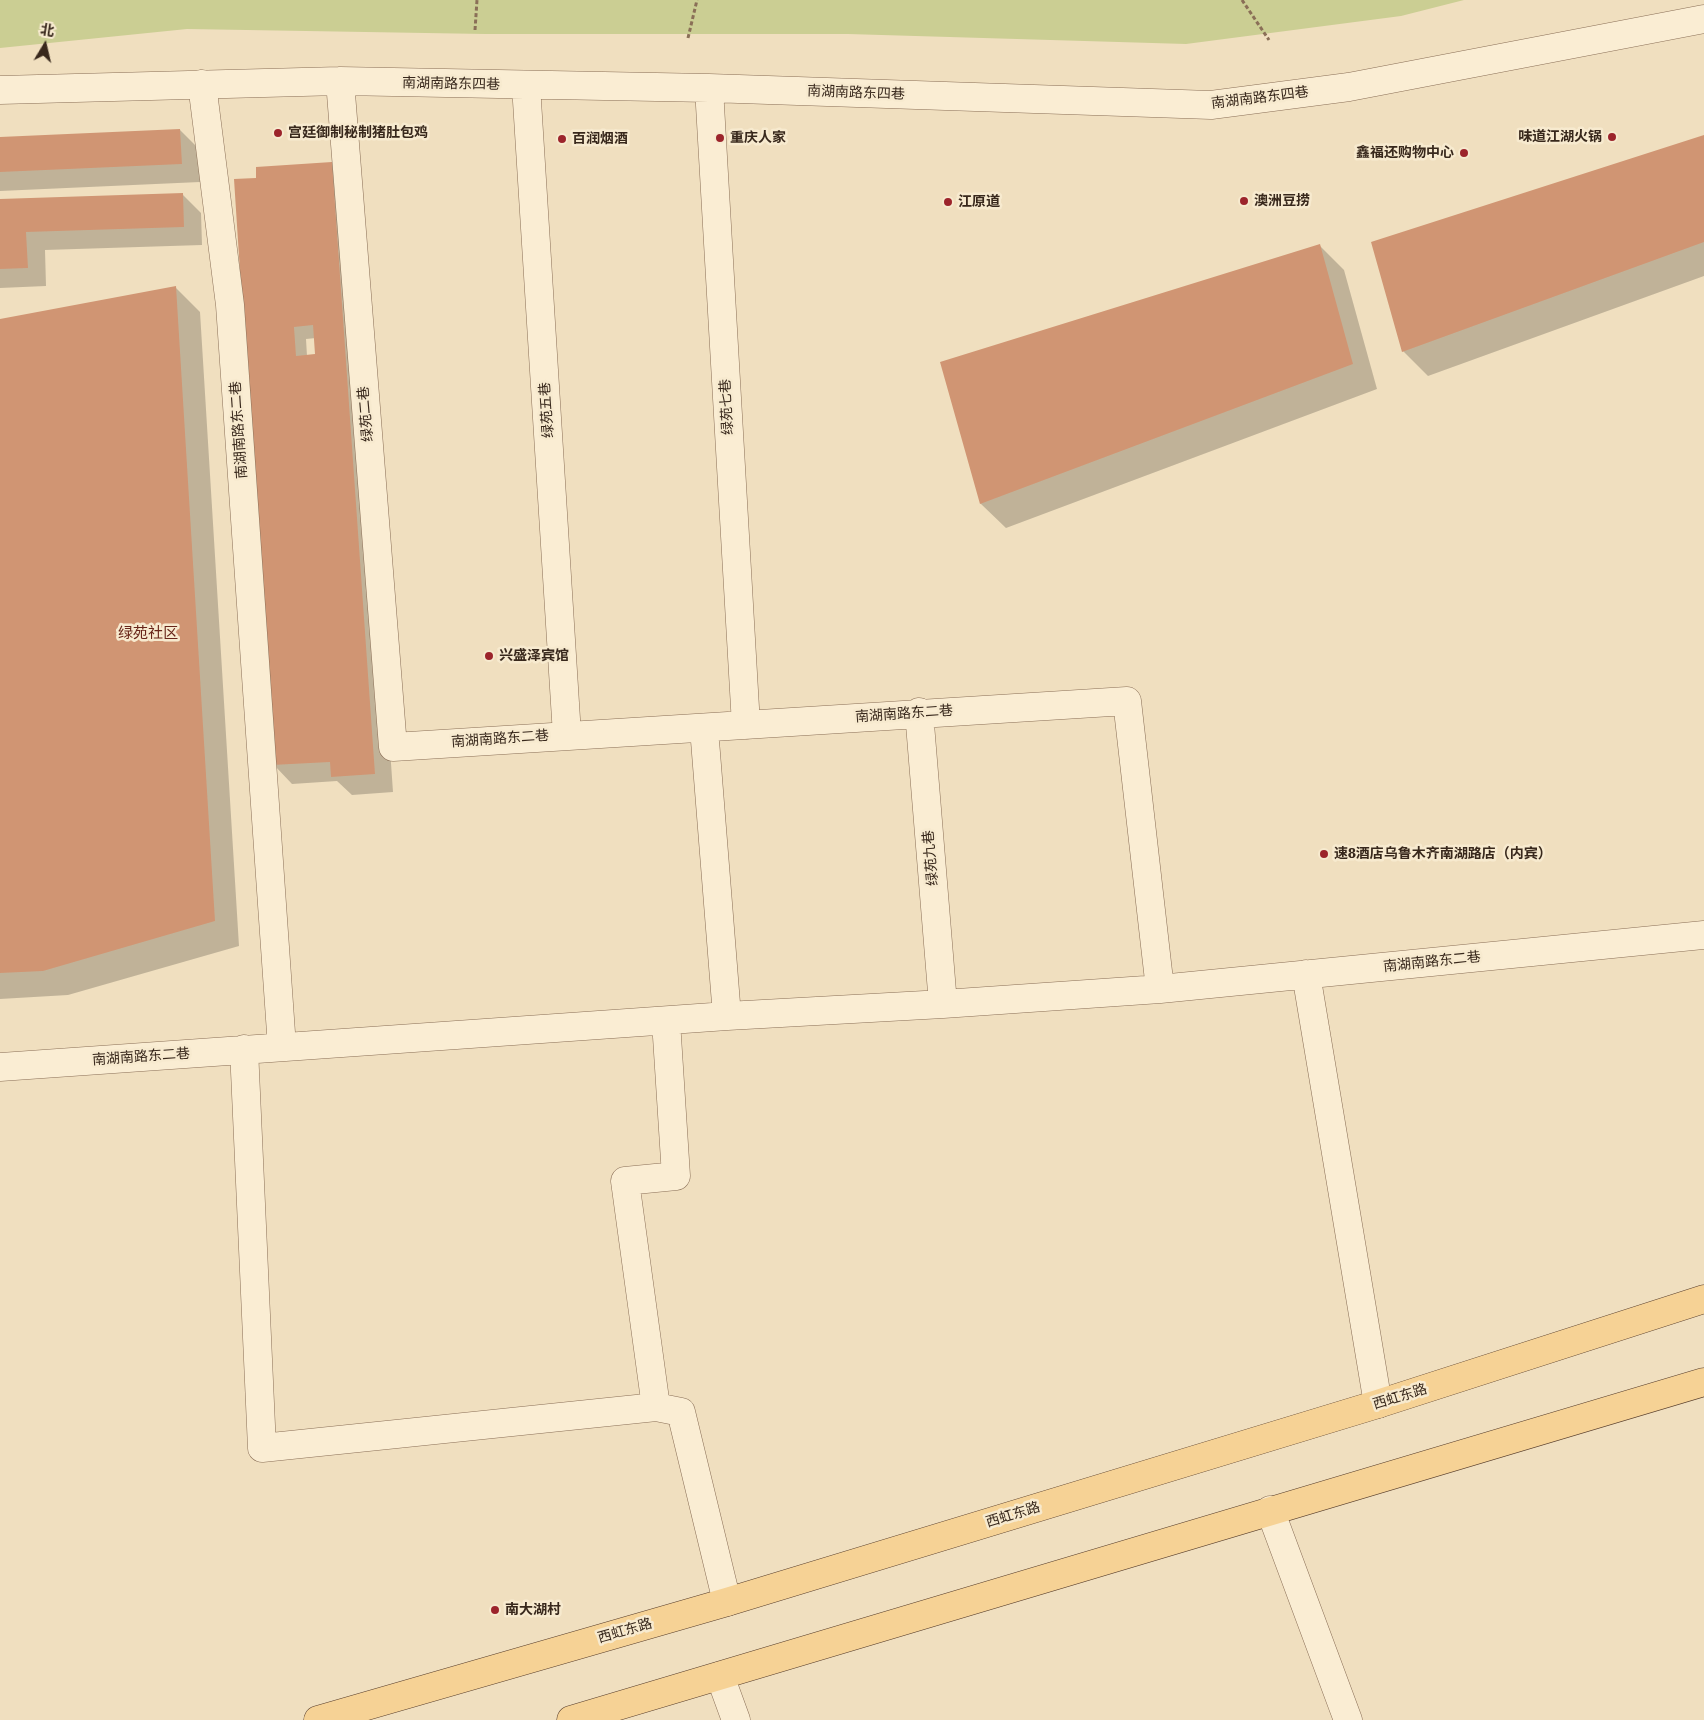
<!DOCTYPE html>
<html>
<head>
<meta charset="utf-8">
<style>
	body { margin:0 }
	#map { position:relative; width:1704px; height:1720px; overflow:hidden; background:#f0dfbf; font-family:"Roboto Serif","Noto Sans SC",serif }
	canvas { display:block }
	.north { position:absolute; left:20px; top:20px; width:50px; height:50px; -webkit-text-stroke:4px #f7eacf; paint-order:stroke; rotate:9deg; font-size:14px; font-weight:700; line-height:20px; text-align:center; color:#38281c }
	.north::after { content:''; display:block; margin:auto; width:18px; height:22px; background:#38281c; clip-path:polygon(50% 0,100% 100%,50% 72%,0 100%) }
</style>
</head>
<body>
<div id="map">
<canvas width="1704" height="1720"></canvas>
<div class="north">北</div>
</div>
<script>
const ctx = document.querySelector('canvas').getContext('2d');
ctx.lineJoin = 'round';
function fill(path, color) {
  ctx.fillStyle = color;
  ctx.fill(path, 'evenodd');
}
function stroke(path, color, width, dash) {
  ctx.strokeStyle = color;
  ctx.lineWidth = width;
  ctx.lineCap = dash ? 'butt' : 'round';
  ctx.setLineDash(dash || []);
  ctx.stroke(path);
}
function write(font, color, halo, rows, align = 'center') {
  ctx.font = font + ' "Roboto Serif","Noto Sans SC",serif';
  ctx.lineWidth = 5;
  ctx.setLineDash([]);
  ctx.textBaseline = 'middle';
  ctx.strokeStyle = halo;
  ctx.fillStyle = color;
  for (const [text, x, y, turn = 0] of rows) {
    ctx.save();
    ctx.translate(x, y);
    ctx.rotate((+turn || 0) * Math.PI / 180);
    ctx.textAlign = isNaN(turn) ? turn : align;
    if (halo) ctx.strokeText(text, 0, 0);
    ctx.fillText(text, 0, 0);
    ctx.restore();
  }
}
fill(new Path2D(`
	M0,0h1464l-63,16 -215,28 -338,-10h-363l-298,-5 -187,19z`), '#cbce93');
fill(new Path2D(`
	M180,130l19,19 1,33 -200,9v-53z
	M1704,137v139l-276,100 -25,-25z
	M331,163l13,13 20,197 29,419 -41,3 -15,-14 -45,3 -18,-19 -18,-586zM316,338l1,17 -10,1 -1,-17z
	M182,194l19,19 1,32 -157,5 1,36 -46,2v-87z
	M1319,245l25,25 33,119 -371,139 -25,-24 -40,-141z
	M175,287l25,25 39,634 -171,49 -68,4v-678z`), '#0003');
fill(new Path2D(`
	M180,129l2,35 -182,8v-35z
	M1704,135v107l-302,110 -31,-110z
	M332,162l43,612 -44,3 -1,-15 -58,3 -38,-586 22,-1v-11zM313,325l2,29 -19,2 -2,-29z
	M183,193l1,34 -158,5 2,36 -28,1v-70z
	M1320,244l33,120 -373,140 -40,-142z
	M176,286l39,635 -172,50 -43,2v-654z`), '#d09573');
const minor = new Path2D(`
	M340,81l53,666 734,-46 33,288
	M202,84l28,221 52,742
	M526,85l41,650
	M709,88l37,637
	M0,90l340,-9 369,7 502,17 138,-18 355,-68
	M919,712l24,292
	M704,728l23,288
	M1306,974l72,430
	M666,1021l10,155 -51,5 31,226 25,5 46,190
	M244,1049l18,399 394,-41
	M0,1067l727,-51 216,-12 217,-15 544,-54
	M1270,1510l78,210
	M720,1676l16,44`);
const major = new Path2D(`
	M318,1720l409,-118 651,-198 326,-105
	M571,1720l1133,-338`);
stroke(minor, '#8a6f57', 29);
stroke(major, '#573d2b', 29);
stroke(new Path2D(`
	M1242,0l27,40
	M475,30l2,-30
	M688,38l9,-38`), '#8a6f57', 3, [4, 2.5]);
stroke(minor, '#faedd3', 28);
stroke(major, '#f6d295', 28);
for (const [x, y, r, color] of [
	[278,133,5,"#9c242b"],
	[1612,137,5,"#9c242b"],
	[720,138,5,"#9c242b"],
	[562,139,5,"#9c242b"],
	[1464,153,5,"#9c242b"],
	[1244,201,5,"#9c242b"],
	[948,202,5,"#9c242b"],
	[489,656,5,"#9c242b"],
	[1324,854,5,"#9c242b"],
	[495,1610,5,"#9c242b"]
]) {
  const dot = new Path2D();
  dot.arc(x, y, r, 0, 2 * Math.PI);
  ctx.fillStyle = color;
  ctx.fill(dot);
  stroke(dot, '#f7eacf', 2);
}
write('14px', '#38281c', '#f7eacf', [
	["南湖南路东四巷",451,84,1],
	["南湖南路东四巷",856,93,2],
	["南湖南路东四巷",1260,98,-7],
	["绿苑七巷",727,407,-93],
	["绿苑五巷",547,410,-94],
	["绿苑二巷",366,414,-95],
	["南湖南路东二巷",239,430,-94],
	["南湖南路东二巷",904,714,-4],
	["南湖南路东二巷",500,739,-4],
	["绿苑九巷",931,858,-95],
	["南湖南路东二巷",1432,962,-6],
	["南湖南路东二巷",141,1057,-4],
	["西虹东路",1400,1397,-17],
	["西虹东路",1013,1515,-17],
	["西虹东路",625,1631,-16]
]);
write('bold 14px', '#38281c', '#f7eacf', [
	["宫廷御制秘制猪肚包鸡",288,133],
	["味道江湖火锅",1602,137,"right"],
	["重庆人家",730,138],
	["百润烟酒",572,139],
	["鑫福还购物中心",1454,153,"right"],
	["澳洲豆捞",1254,201],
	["江原道",958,202],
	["兴盛泽宾馆",499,656],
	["速8酒店乌鲁木齐南湖路店（内宾）",1334,854],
	["南大湖村",505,1610]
], 'left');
write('15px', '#672519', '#f7eacf', [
	["绿苑社区",148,634]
]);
</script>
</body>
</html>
